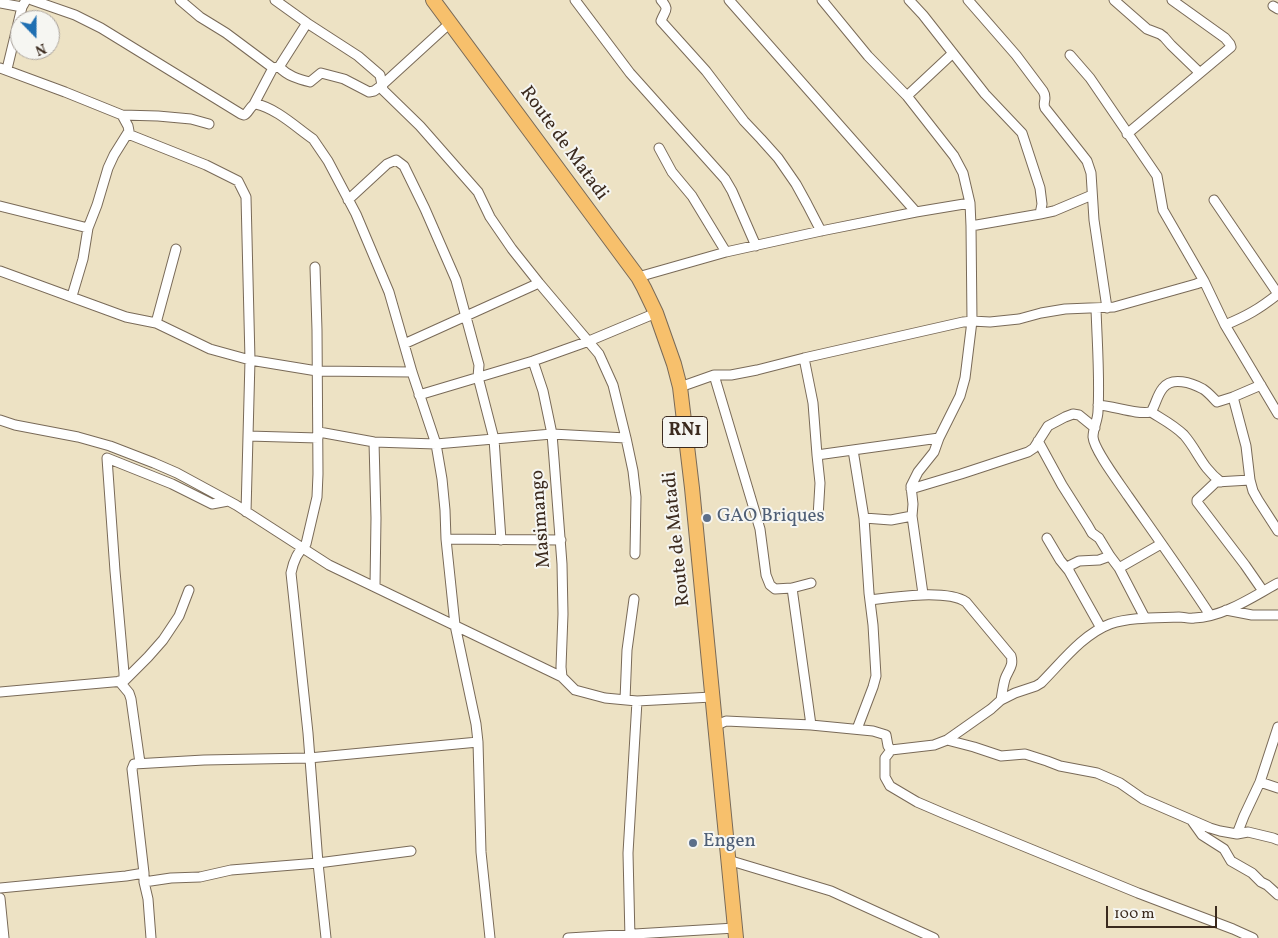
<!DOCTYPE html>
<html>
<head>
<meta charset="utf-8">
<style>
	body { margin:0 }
	#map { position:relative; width:1278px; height:938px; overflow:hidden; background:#ede2c4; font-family:Vollkorn,serif }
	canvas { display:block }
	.north { position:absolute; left:10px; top:10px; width:50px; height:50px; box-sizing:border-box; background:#f6f6f2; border:1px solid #aba49d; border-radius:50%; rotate:158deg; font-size:14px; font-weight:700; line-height:20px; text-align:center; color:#3b2a1e }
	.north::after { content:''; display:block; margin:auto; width:18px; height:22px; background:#1f6fb2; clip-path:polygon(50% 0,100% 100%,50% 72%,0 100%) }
	.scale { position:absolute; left:1106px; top:906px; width:111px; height:22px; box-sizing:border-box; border:2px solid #3b2a1e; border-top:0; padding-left:6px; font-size:15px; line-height:18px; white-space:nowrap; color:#3b2a1e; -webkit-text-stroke:4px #f6f6f2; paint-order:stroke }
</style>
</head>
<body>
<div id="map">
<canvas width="1278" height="938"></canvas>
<div class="north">N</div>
<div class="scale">100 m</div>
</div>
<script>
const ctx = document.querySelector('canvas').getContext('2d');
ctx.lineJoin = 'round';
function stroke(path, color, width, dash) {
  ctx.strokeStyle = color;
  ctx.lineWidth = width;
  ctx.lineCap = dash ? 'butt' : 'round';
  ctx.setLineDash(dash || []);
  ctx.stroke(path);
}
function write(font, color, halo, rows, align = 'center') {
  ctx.font = font + ' Vollkorn,serif';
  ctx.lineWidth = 4;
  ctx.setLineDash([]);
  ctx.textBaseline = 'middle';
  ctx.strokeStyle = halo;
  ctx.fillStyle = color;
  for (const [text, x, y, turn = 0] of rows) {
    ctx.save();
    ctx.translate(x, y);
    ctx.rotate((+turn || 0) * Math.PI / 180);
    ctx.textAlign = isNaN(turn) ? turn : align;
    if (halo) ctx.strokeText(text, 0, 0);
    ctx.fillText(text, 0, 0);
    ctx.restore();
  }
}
const minor = new Path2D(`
	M32,0l43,15 26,13 140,86 3,1c5,-2 6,-10 12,-11 20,4 41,24 57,35l15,22 28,53 33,78 23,80 24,72 6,35 3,31 1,29 9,86 21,99 2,18 3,110 9,86
	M180,0l20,17 26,16 47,35 6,-1c9,9 19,12 31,15l11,-9 23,6 25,13 5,-1 7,-5 69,-63
	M275,0l32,23 51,33 22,19 3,15 37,36 58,66 12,25 22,32 27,34 60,71 14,31 13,53 7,33 3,26 -1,57
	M575,0l55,73 95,106 7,12 24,55
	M661,0c9,10 4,10 0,21l45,50 38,50 17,18 17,19 18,26 11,20 14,27
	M729,0l187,212
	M822,0l46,56 39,40 47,60 9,17 7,30 1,23 1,95 -7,57 -5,18 -21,42 -5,14 -16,20 -7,14 2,18 -1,12 11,78
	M909,0l14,15 62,79 37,39 18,55 2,16 -2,10
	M968,0l48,55 27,36c5,8 -1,11 2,17l35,44 7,9 4,12 3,47 13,88
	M1114,0l33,29 13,5 4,3 7,8 29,28
	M0,3l22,4
	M1273,6l5,3
	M1070,55l20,23 67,98 6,34 41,71 21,44 53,89
	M279,67l28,-44
	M0,68l65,24 57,23 36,1 33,3 18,5
	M7,69l15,-62 4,-7
	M907,96l46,-43
	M254,104l19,-36
	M128,134l78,31 32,16 8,16 4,163 -4,152
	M1127,134l104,-87 -1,-3 -5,-6 -53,-38
	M659,148l13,24 20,24 34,56
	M348,200l39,-36 9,-4 8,6 21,43 31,71 23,85 -1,12 16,62 7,101
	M1214,200l64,94
	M0,206l88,22
	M971,226l69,-12 14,-3 38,-16
	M315,267l2,63 1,144 -1,23 -11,47c-8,7 -13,19 -15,29l17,160 10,130 8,75
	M0,271l126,46 30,6 54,26 40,11 67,11 95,1
	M638,277l88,-25 95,-21 95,-19 54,-9
	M72,296l11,-37 5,-31 9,-23 11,-37 6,-13 15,-24 -1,-5 -6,-11
	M1096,308c1,34 4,69 2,103 0,9 -5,17 -5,26 1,13 27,47 35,59 28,40 56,79 82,119
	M156,323l20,-74
	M1225,325c22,-9 34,-16 53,-31
	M404,344l135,-61
	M804,358l9,45 4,52 3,28 -2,34
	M533,361l10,30 9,43 2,25 8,105 1,50 -2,53 1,10
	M714,375l46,154 6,46 4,10 5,4 17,-1 19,-5
	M680,387l34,-12h17l26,-5 47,-12 159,-36 9,-1 18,1 29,-3 22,-6 24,-4 49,-2 82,-23 8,-3
	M419,395l114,-34 56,-20 67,-28
	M1233,397l13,49 4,34 3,11 5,9 20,31
	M1098,405c17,1 37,10 53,7 5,-8 6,-17 12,-24 9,-12 29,-5 40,1 5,3 10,9 14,13l16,-5 28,-12
	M1151,412c11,7 23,13 33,23 14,16 18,33 37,47
	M0,420l15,5 63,12 32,9 44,17 23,10 59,32 93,60 233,112 13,13 30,8 32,3 75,-4
	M319,432l55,10 62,2 116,-10 74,4
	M248,436l70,2
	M1038,441l24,44 26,41 4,7 7,5 11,18 9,12 26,50
	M374,442l2,76 -1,68
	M853,450l11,68 27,2 21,-4
	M817,455l122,-17
	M1250,480l-34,2 -19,18v2l48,63 18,26
	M911,489l50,-15 67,-22 6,-4 14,-22 17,-9 8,-3 6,1 16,13
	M1047,538l13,22 9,11
	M446,539l115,1
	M1119,568l42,-24
	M792,588l19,137
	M870,600c23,-3 77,-11 96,2l45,54c3,10 -3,14 -6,23 -2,7 -3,15 -4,21
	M1226,610l26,5h26
	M1101,628l-32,-57v-5l10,-5 20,-1 11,-4
	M119,681l10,12 2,6 9,64
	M124,681v-8l-9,-102 -8,-113 65,26 40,20 16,-3
	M0,692l124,-11 24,-24 15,-17 16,-24 10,-26
	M625,700l2,-50 7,-51
	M715,726l11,-5 85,4 62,6 13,4 2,11 3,4 -6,8v19l5,9 27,16 28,12 193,79 95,36 20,9
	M857,729l16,-42 3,-11 -3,-51 -4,-32 -5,-75
	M947,740l27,7 27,9 24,-2 22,7 13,5 37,7 23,10 23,16 67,29 10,3 17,3 11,-2 25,6 5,2
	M891,750l43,-5 13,-5 44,-31 10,-9 14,-7 21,-7 5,-3c20,-20 42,-49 69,-59 21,-7 47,-6 69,-7 5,0 10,2 15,1 30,-1 58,-21 84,-35
	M1260,782l18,6
	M1192,821l10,14 22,14 7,12 21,12 9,9 6,3 11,10
	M1237,834l7,-18 16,-34 18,-55
	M728,860l103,31 103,47
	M144,873l-12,-104 2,-5 70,-4 105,-2 169,-16
	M144,882l4,17 3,39
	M0,888l126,-12 18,-3v9l27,-4 29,-1 31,-7 87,-7 93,-12
	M0,898l4,40
	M568,938l167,-10
	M630,938l-2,-85 9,-152`);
const trunk = new Path2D(`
	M433,0l205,277 6,11 12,25 18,51 6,23 12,101 44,450`);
stroke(minor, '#796a58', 11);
stroke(trunk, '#796a58', 16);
stroke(minor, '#fff', 9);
stroke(trunk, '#f7c06c', 14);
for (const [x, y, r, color] of [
	[707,518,5,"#5c6f8a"],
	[693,843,5,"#5c6f8a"]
]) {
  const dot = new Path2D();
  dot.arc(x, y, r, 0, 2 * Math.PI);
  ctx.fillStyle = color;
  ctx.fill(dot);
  stroke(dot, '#f6f6f2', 2);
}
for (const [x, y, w] of [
	[685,432,45]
]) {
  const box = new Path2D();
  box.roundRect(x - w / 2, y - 15.5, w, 31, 4);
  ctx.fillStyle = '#f6f6f2';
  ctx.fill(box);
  stroke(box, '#3b2a1e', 1);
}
write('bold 18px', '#3b2a1e', null, [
	["RN1",685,432]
]);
write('19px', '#3b2a1e', '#f6f6f2', [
	["Route de Matadi",563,144,54],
	["Masimango",542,519,-94],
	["Route de Matadi",678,539,-96]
]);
write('19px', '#4e5e75', '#f6f6f2', [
	["GAO Briques",717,518],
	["Engen",703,843]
], 'left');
</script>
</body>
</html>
